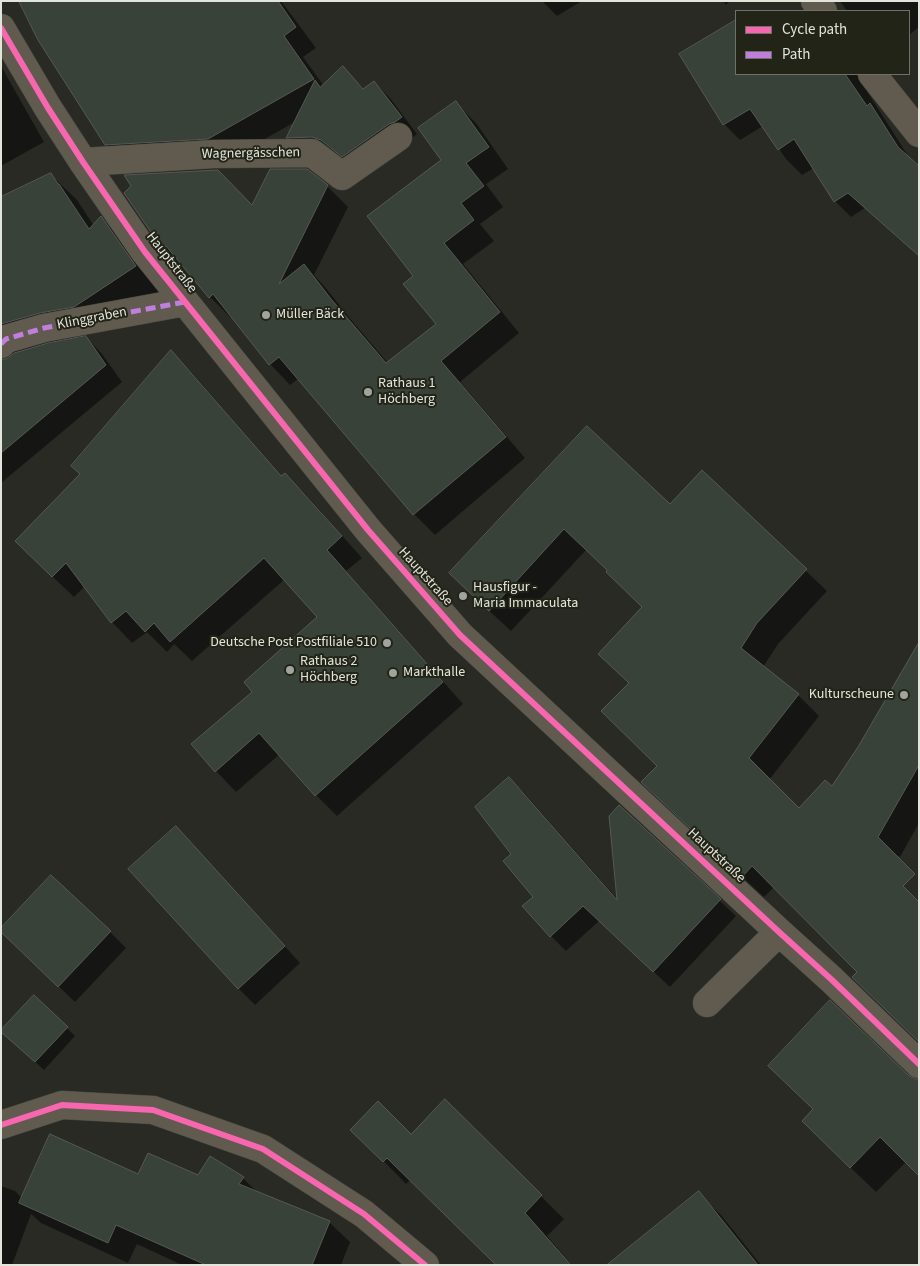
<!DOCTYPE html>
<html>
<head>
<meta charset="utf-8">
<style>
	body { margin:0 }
	#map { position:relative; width:920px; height:1266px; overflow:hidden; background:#292a24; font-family:"Source Sans 3",sans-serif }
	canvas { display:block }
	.frame { position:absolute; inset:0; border:2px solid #e2e5dc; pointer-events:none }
	.legend { position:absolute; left:735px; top:10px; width:175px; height:65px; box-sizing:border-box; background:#222417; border:1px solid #6f7166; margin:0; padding:6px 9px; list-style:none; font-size:15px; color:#e2e5dc }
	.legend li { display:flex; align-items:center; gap:10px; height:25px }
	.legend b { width:25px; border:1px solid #6f7166 }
</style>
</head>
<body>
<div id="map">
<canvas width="920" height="1266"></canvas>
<div class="frame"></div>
<ul class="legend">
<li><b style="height:6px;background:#f766af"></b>Cycle path</li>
<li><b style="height:6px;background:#c07fdc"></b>Path</li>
</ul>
</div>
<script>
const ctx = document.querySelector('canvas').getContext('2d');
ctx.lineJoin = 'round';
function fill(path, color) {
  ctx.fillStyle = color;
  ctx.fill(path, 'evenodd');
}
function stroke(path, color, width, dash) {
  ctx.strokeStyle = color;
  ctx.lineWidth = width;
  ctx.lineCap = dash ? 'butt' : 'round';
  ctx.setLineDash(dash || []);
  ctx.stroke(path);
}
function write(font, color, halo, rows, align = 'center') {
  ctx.font = font + ' "Source Sans 3",sans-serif';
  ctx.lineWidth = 4;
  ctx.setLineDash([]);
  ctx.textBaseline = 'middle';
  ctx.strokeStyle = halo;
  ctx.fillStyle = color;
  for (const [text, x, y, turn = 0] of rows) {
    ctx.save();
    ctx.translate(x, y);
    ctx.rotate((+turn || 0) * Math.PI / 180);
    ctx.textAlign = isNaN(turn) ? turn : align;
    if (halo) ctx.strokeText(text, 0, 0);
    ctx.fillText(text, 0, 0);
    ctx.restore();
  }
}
fill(new Path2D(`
	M30,1h251l35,47 -13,9 21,29 19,-19 22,23 9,-8 16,16 27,36 -5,4 -6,2 -46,32 -56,-19 -16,-16 7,-15 -66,37 -102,6 -21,-21z
	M542,1h40l-25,15z
	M723,1h7l-4,4z
	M840,1h78l1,26 -10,8v-24h-62z
	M731,24l5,6v44h31l3,5 9,-5h77l56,88 7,6v88l-54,-48 -14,9 -16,-16 -21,-33 -12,7 -16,-16 -23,-33 -23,14 -16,-16z
	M1,66l43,76 -43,24z
	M456,103l20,20 32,46 -22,15 17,23 -23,17 14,17 -31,23 56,69 -59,49 65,76 -90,77 -21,-21 -115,-136 -9,7 -20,-21 -38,-48 -1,2 -21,-21 -25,-30 -2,1 -20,-21 90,-40 74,-21 21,21 -34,68 11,12 27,34 36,42 50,-39 -24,-48z
	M51,175l26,25 17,26 7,-8 26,26 34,48 -61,40 -43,9v2l29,-6 16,17 20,28 -121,101v-110l7,-13 -7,-7v-154z
	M171,352l21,21 90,104 3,-3 21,21 56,63 -16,13 117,133 -126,112 -21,-21 -36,-41 -44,38 -20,-21 38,-79 65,-75 -34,-38 -93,82 -18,-17 -7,8 -20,-20 -15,11 -20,-21 -27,-36 -11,11 -37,-35 45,-87z
	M587,428l83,78 32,-34 125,119 -49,53 -15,23 35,28 21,21 -50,64 30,30 33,-22 27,-40 60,-103v178l-19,34 -43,-24 2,139 -85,-85 -10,10 -100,-93 -5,-38 -29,-83 14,-76 -35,-36 -23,-21 -75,81 -40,-37z
	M509,778l16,16 94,107v-95l117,110 -66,71 -71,-66 -33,30 -15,-15 -17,-39 -21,-43z
	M192,844l108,119 -45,42 -16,-16 -109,-120z
	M110,932l16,16 -51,54 -58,-56z
	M830,1002l76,160 -30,30 -48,-46 -14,-36z
	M67,1028l8,8 -31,34 -34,-31z
	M445,1101l119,118 -17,17 25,29h-75l-86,-86 -5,5 -54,-55 59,6z
	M139,1176l104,2 15,15 71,29 21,20 -9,23h-159l-45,-21 -9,19 -87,-40 -10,-9 -19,51h-11v-79l14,5 7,7z
	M698,1193l23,22 40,50h-152z`), '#0007');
const building = new Path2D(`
	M19,1h259l18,26 -12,9 30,43 -106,60 -103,6 -67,-105z
	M736,20v54h109l22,32 3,-3 28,44 21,19v90l-71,-63 -14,9 -40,-63 -16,11 -28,-41 -27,16 -44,-71z
	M343,66l20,23 11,-8 28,36 -7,5 -6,2 -47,33 -21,-17 -9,-3 -26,1 29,-58 5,7z
	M456,101l33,46 -23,16 18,23 -23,17 13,17 -30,23 56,69 -59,49 65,76 -93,78 -134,-158 -10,8 -56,-71 -4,4 -43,-52 -4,2 -38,-55 7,-7 -7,-11 94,-5 34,35 18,-36h37l21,16 -49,99 25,-20 27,35 55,64 50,-39 -33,-40 10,-8 -46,-60 74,-56 -23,-32z
	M51,173l7,11h1l30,45 12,-13 35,50 -62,41 -34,6 -39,11v-127z
	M86,336l20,29 -105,88v-94h5l8,-6 34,-10z
	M171,350l110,126 4,-3 57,63 -15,14 116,132 -128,114 -56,-63 -44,39 -24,-28 61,-52 -8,-10 73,-65 -53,-59 -94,84 -16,-19 -9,9 -19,-21 -15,12 -45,-60 -14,14 -37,-36 65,-67 -9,-8z
	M587,426l83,78 32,-34 105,99 -50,54 -16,25 58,46 -50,64 50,50 26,-28 7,6 26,-39 61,-105v123l-41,72 37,37 -12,12 16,16v140l-67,-65 5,-5 -105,-106 -10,11 -101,-95 16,-16 -56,-55 28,-28 -31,-29 44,-47 -36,-35 1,-2 -43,-41 -75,82 -40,-38z
	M509,777l108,123 -8,-84 10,-11 102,94 -68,73 -70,-66 -33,31 -28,-31 11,-9 -30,-36 8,-7 -36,-47z
	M176,826l109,120 -47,43 -110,-120z
	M51,875l60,56 -53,56 -57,-55v-4z
	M34,995l34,32 -33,35 -34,-30v-2z
	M830,1000l78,75 7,4h4v97l-39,-39 -30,31 -48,-47 11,-12 -45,-43z
	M445,1099l97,96 -17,18 46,52h-75l-109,-107 -4,4 -33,-32 28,-29 33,33z
	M50,1134l88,40 10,-21 50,22 12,-19 34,21 -5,7 91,37 -18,44h-106l-90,-40 -8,18 -89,-40z
	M699,1191l59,74h-151z`);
fill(building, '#384239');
stroke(building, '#565954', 1);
const minor = new Path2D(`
	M815,1l8,10
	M1,28l47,80 35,54 62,90 223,278 92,105 319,297 53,48 87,84
	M872,74l47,59
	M83,162l131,-8 98,-1 30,23 56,-39
	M1,344l5,-5 38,-11 141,-26
	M707,1003l72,-71
	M1,1125l61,-20 91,5 110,39 101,65 61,51`);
stroke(minor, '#464742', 29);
stroke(minor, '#605b4e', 28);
stroke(new Path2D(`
	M1,344l5,-5 38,-11 141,-26`), '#c07fdc', 5, [10, 5]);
stroke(new Path2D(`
	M1,28l47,80 35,54 62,90 223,278 92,105 319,297 53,48 87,84
	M1,1125l61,-20 91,5 110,39 101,65 61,51`), '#f766af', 6);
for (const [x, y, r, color] of [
	[266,315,5,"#a1a49c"],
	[368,392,5,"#a1a49c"],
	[463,596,5,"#a1a49c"],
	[387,643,5,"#a1a49c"],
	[290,670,5,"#a1a49c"],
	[393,673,5,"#a1a49c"],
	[904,695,5,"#a1a49c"]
]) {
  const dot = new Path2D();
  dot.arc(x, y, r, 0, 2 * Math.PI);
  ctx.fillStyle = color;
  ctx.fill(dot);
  stroke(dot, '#222417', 2);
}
write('14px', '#e2e5dc', '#222417', [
	["Wagnergässchen",251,154,-1],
	["Hauptstraße",171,263,52],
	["Klinggraben",92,319,-11],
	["Hauptstraße",425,577,48],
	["Hauptstraße",716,856,43]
]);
write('14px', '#e2e5dc', '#222417', [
	["Müller Bäck",276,315],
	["Rathaus 1",378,384],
	["Höchberg",378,400],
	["Hausfigur -",473,588],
	["Maria Immaculata",473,604],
	["Deutsche Post Postfiliale 510",377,643,"right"],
	["Rathaus 2",300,662],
	["Höchberg",300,678],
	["Markthalle",403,673],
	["Kulturscheune",894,695,"right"]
], 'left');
</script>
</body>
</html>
